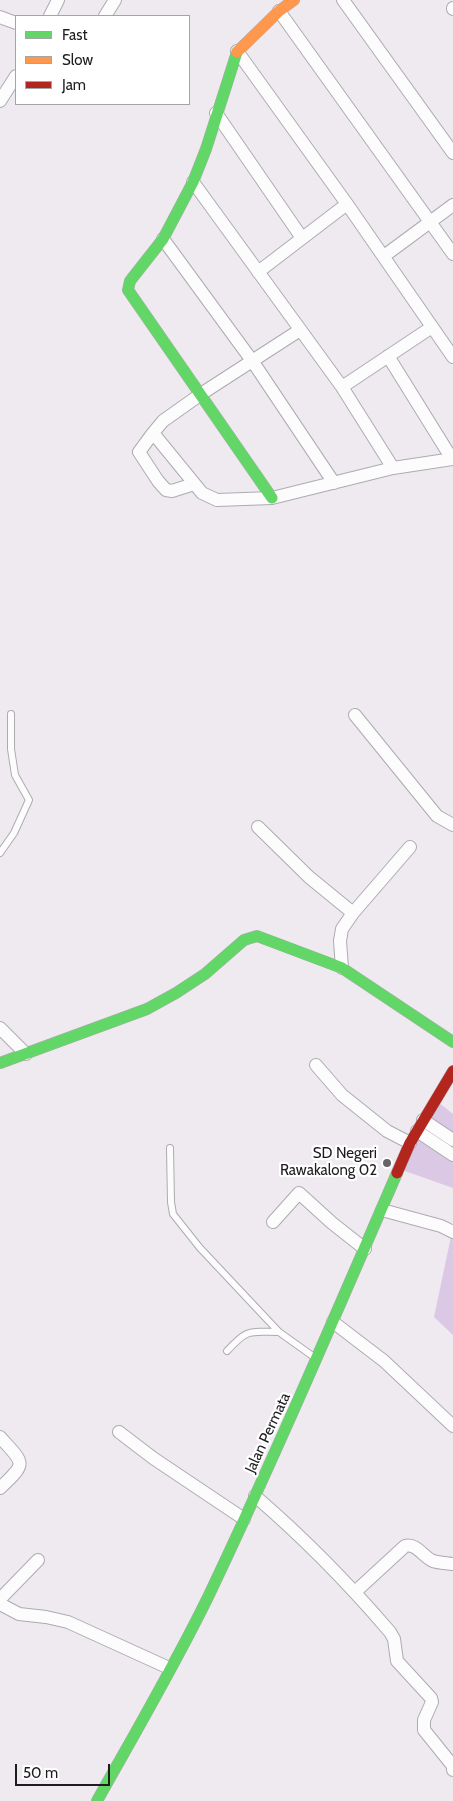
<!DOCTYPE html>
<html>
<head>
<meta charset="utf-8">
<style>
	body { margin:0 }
	#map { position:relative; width:453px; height:1801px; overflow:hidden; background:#eeeaf0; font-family:Cabin,sans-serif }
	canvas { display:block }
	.legend { position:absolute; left:15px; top:15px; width:175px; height:90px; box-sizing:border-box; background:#fff; border:1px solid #a5a4a6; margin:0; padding:6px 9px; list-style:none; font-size:15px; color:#1f1c20 }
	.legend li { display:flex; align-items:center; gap:10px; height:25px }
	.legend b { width:25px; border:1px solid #a5a4a6 }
	.scale { position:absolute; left:15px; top:1764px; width:95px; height:22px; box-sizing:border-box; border:2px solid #1f1c20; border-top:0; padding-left:6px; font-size:15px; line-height:18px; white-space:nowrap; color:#1f1c20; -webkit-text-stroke:4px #fff; paint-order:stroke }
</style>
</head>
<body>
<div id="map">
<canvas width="453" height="1801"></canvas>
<ul class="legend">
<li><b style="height:6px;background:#63d668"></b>Fast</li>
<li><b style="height:6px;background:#ff974d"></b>Slow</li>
<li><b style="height:6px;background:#b3261e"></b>Jam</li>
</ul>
<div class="scale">50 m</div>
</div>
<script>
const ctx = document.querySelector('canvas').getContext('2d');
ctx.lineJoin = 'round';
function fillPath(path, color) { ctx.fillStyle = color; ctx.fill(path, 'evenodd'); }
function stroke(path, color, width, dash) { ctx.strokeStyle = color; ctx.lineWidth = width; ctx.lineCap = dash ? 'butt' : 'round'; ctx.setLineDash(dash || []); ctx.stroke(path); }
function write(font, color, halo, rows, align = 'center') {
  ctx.font = font + ' Cabin,sans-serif'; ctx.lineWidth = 4.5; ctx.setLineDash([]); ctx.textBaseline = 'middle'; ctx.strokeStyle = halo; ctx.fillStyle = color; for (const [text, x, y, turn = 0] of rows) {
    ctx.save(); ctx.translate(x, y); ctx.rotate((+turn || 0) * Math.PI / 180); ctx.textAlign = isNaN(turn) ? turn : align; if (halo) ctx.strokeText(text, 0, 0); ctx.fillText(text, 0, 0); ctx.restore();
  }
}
fillPath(new Path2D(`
	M438,1102L453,1114V1188L402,1170Z
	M453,1227V1335L434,1317Z`), '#dbc8e4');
const lane = new Path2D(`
	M0,853L14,833L29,800L15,775L11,749V714
	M170,1148L171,1202L173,1214L200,1248L279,1332L314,1357
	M227,1351C248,1328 249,1332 279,1332`);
const street = new Path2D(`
	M343,0L453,153
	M453,8V9
	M279,11L453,254
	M50,16L58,0
	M105,16L115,0
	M0,17L16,23
	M237,51L347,204L453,357
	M0,101L16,76
	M216,113L302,238
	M193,182L342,387L393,468
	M163,239L253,362L334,483
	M384,256L453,205
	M258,272L347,204
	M300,330L201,394L163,421L153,433L202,493L217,500L272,498L393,468L453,459
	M388,356L452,459
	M342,387L432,327
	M153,433L139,452L158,481L166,490L172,491L194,484
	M355,715L437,816L453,825
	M258,827L309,877L353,913
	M342,968L340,941L342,929L353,913L410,847
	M0,1028L26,1054
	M316,1065L342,1095L387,1131L410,1143
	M423,1120L453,1140
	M417,1131L453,1155
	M382,1210L441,1226L453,1232
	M273,1222L299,1193L332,1223L365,1249
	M333,1322L384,1361L453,1426
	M119,1432L153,1458L244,1519
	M0,1437C24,1464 28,1462 0,1488
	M255,1496C304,1538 348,1583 390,1632L394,1639L397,1661L431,1698L432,1702L424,1720V1730L453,1766V1770
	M355,1592L405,1546C417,1543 423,1557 433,1561C439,1563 447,1563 453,1564
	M0,1599L38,1560
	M0,1604L19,1614L46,1617L68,1622L169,1668`);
const fast = new Path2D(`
	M237,52L206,149L193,182L163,239L130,281L128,290L272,498
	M0,1063L147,1009L176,993L205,974L244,940L257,936L342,968L453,1042
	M97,1801C135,1733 175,1665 209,1595C275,1456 336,1314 397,1173`);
const slow = new Path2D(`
	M237,52L279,11L294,0`);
const jam = new Path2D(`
	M397,1173L410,1143L453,1071`);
stroke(lane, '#aeabb0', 8);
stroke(street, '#aeabb0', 14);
stroke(fast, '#aeabb0', 12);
stroke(slow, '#aeabb0', 12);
stroke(jam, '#aeabb0', 12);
stroke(lane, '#fcfcfd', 6);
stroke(street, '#fcfcfd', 12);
stroke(fast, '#63d668', 11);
stroke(slow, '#ff974d', 11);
stroke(jam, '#b3261e', 11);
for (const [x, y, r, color] of [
	[387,1163,5,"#676469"]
]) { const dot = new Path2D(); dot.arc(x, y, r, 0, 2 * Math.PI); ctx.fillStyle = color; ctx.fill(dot); stroke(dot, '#fff', 2); }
write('15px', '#1f1c20', '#fff', [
	["SD Negeri",377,1154],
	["Rawakalong 02",377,1171]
], 'right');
write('15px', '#1f1c20', '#fff', [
	["Jalan Permata",268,1433,-65]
]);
</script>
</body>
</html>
